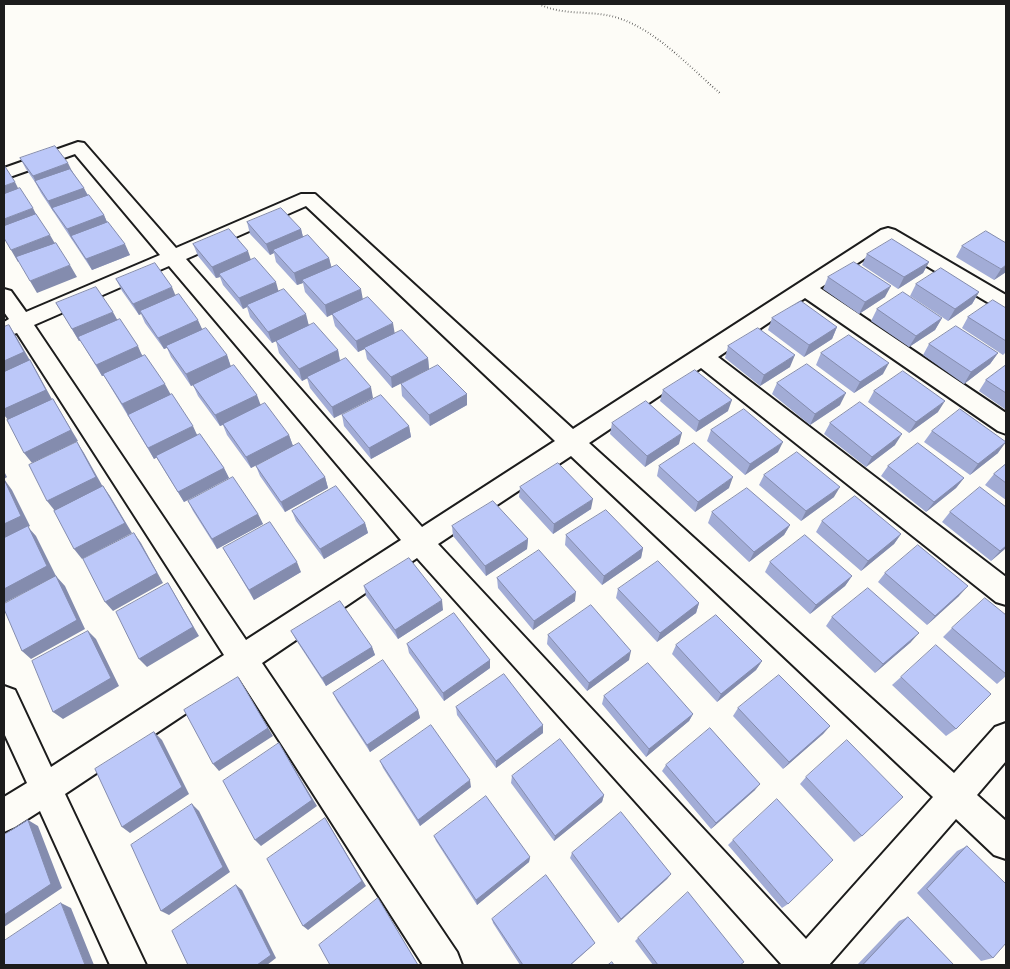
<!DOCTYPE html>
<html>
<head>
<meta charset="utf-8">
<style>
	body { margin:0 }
	#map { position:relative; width:1010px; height:969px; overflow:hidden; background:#fdfcf7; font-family:Mali,sans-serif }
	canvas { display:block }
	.frame { position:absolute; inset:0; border:5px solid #1c1c1c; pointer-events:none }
</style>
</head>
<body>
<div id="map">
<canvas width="1010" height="969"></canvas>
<div class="frame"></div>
</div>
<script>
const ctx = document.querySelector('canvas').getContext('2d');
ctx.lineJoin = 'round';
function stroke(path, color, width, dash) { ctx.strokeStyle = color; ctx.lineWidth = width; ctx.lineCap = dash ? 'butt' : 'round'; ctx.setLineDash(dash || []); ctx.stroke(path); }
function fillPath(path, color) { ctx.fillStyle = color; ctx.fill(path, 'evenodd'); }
const street = new Path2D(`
	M78,142L84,143L176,248L301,194H315L573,429L881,230L888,228L895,230L1006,295V311L999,309L888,243L820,288L1006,413V434L998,431L805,298L718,357L1006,577V605L996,602L701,368L589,443L954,773L995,727L1006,723V761L977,795L1006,821V859L994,855L956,819L829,965H782L417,558L262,663L457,952L462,965H423L239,678L65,794L146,965H110L40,811L15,827L4,832V797L27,783L4,733V686L15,690L51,767L224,655L17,333L4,337V322L9,319L4,312V289L11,291L26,312L160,255L75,154L4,179V168ZM306,206L555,441L422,527L186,259ZM169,266L401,540L246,640L34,325ZM571,456L933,797L806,939L438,544Z`);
stroke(street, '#1c1c1c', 4);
stroke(new Path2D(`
	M539,4C563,16 590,10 615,17C656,29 689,67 721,94`), '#1c1c1c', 2, [0.5, 2.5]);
fillPath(street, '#fdfcf7');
fillPath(new Path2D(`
	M20,158L72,171L88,195L104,215L107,222L130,255L92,270L41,193L35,182L26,169Z
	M247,222L301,229L303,237L329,258L331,267L394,333L428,358L429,369L392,388L367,359L365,349L358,352L335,326L332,314L327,317L305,292L303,283L297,285L276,262L274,253L270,255L250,234Z
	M193,244L251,260L309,325L338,350L340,360L373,398L334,418L310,388L307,378L302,381L279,353L276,341L272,343L250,317L247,307L243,309L223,285L220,277L216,278L198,256Z
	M962,246L1006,272L994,280L956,257Z
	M867,254L929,262L923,273L898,289L862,265Z
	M828,277L885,297L859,314L823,289Z
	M116,279L176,296L202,329L227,355L231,367L261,405L289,435L293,446L251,468L227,435L223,425L220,426L198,396L193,385L191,386L171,357L167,348L164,349L145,323L141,314L139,315L122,291Z
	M916,284L979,292L972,304L948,321L910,296Z
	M56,303L118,320L170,395L197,435L224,468L229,478L184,502L156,457L154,459L104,376H102L80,340L79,341Z
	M1006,308V352L1003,355L962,328L968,317Z
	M877,309L942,318L935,330L909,347L871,321Z
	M772,318L837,327L832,339L804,357L768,330Z
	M929,344L998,353L990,364L964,384L923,355Z
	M728,346L790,367L760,386L725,358Z
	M821,353L883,374L854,393L816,365Z
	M1006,365V410L979,391L986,380Z
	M777,383L840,405L810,425L772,394Z
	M401,384L467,394V405L430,426L402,396Z
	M663,390L728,411L696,432L660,401Z
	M874,391L938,412L909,433L868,402Z
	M342,415L409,426L411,437L371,459L344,426Z
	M612,423L679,444L645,467L610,434Z
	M830,423L895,445L866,467L824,434Z
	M711,430L778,452L745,475L707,441Z
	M932,431L998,453L970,475L924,442Z
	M1006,464V500L985,485L994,474Z
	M256,466L325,477L328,488L285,512L260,476Z
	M659,466L729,488L695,512L657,476Z
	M888,466L964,478L956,488L926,512L881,476Z
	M764,475L834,497L801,521L759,485Z
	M520,487L591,509L553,534L519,497Z
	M188,501L258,514L263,524L217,549L193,511Z
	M1006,507V548L991,561L942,522L950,512Z
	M292,511L365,523L368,533L324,559L296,521Z
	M712,512L790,525L784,535L749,562L708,523Z
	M822,521L901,534L894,544L861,571L816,532Z
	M452,526L528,539L527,549L486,576L453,536Z
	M566,535L643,548L641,558L602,585L565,545Z
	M223,548L301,572L254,600Z
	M770,562L852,576L845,586L810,614L765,572Z
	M885,573L959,596L927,625L878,582Z
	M497,578L575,601L533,630L498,588Z
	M364,586L443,610L398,639L366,596Z
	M618,589L699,603L696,613L657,642L616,598Z
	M1006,615V676L997,684L943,637L952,628Z
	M832,617L911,642L875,673L826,626Z
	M291,631L372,647L375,655L326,686L296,640Z
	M548,635L629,660L587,691L547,644Z
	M407,644L490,660V668L444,701L409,653Z
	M676,645L762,661L756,670L717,702L672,654Z
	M901,677L956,729L946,736L892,685Z
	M333,693L418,710L420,718L370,752L337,701Z
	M604,696L693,714L689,721L646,757L602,704Z
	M456,707L543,733L496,768L457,715Z
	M738,708L830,726L823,734L783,769L733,716Z
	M380,761L471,787L420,826L383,768Z
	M666,765L755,790L711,829L662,771Z
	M512,776L604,795L602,802L554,841L511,783Z
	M806,777L862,836L854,842L800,784Z
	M434,836L530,857L529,862L477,905L436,841Z
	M733,840L788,904L782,908L728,845Z
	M967,846L993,958L981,961L917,893L957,851Z
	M572,853L671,874L667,879L618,923L570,858Z
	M908,917L954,965H857L899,921Z
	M492,919L592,946L571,965H520L493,923Z
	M638,938L740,965H653L635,941Z`), '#a2acd6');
fillPath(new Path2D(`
	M68,163L74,175L39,188L33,176Z
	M15,182L21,194L4,200V186Z
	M84,188L90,200L52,208L54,213L48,201Z
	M33,208L39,220L4,233V219Z
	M104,215L109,227L71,236L73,241L67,229Z
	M301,229L304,241L273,250L274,253L270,255L266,244Z
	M50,235L57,247L18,262L11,250Z
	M125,244L130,255L92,270L86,259Z
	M248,251L252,263L219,274L220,277L216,278L212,267Z
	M329,258L332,269L302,280L303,283L297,285L294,273Z
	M929,262L923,273L898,289L904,277Z
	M70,265L77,277L37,293L30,281Z
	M1006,265V272L994,280L1001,269Z
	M276,282L279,293L247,305V307L243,309L239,298Z
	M891,286L885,297L859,314L865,302Z
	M172,287L177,299L140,311L141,314L139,315L133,304Z
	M361,289L363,300L327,317L325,305Z
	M979,292L972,304L948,321L955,309Z
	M113,312L119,323L79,341L72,329Z
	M306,314L309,326L272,343L268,332Z
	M942,318L935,330L909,347L916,336Z
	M198,320L203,331L164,349L158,338Z
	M393,323L395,335L358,352L356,341Z
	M9,325L16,336L32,364L4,376V361Z
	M837,327L832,339L804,357L809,345Z
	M138,346L143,358L102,376L96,365Z
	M338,350L340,362L302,381L299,369Z
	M998,353L990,364L964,384L971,372Z
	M227,355L231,367L191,386L186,374Z
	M795,355L790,367L760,386L764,375Z
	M428,358L429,369L392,388L391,377Z
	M30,360L37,372L53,401L9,421L4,415V409Z
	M889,363L883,374L854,393L860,382Z
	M165,384L171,395L128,415L122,404Z
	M371,387L373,398L334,418L332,407Z
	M846,393L840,405L810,425L815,414Z
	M467,394V405L430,426L429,415Z
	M257,395L261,406L220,426L215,415Z
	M53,399L78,441L32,463L24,453Z
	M732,400L728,411L696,432L699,421Z
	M945,401L938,412L909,433L916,422Z
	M193,426L198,437L154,459L148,448Z
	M409,426L411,437L371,459L369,448Z
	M682,433L679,444L645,467L647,456Z
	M902,434L895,445L866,467L872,457Z
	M289,435L293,446L251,468L246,457Z
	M77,442L84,453L103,487L55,511L47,501Z
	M783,442L778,452L745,475L750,464Z
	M1006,442L998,453L970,475L978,464Z
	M224,468L229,478L184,502L178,492Z
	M4,471L7,477L4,479Z
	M325,477L328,488L285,512L281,502Z
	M733,477L729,488L695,512L698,502Z
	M964,478L956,488L926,512L934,502Z
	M4,479L12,490L30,526L28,527L36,536L56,576L4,603Z
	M103,486L110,496L132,533L82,559L74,549Z
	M840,487L834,497L801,521L806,511Z
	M593,499L591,509L553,534L554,524Z
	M258,514L263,524L217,549L212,539Z
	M365,523L368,533L324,559L320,549Z
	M790,525L784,535L749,562L754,552Z
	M134,533L141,543L163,583L113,611L105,602Z
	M901,534L894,544L861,571L868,561Z
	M528,539L527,549L486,576L485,566Z
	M1006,546V548L991,561L1000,551Z
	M643,548L641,558L602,585L604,576Z
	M297,562L301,572L254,600L249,590Z
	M56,576L65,586L85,629L31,659L22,651Z
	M852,576L845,586L810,614L816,605Z
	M168,583L174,593L199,636L147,667L139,659Z
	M968,586L959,596L927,625L935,616Z
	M576,592L575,601L533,630L534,621Z
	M442,600L443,610L398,639L395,630Z
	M699,603L696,613L657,642L660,633Z
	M88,631L96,639L119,686L63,719L53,712Z
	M919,633L911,642L875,673L883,664Z
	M372,647L375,655L326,686L322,678Z
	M631,651L629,660L587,691L589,683Z
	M490,660V668L444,701L443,693Z
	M762,661L756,670L717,702L721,694Z
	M238,677L273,736L219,771L213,764Z
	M418,710L420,718L370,752L367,745Z
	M693,714L689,721L646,757L649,749Z
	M543,725V733L496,768V761Z
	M830,726L823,734L783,769L789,762Z
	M154,732L162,740L189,794L130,833L122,827Z
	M279,743L317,806L261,846L255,840Z
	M470,780L471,787L420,826L418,820Z
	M760,784L755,790L711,829L716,823Z
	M604,795L602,802L554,841L555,836Z
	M192,804L199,811L230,872L169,915L161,911Z
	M325,818L366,886L308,930L303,926Z
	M28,820L38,826L62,888L4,927V915Z
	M530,857L529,862L477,905L476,900Z
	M671,874L667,879L618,923L621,919Z
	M236,885L242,890L276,958L267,965H257Z
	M61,903L71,908L94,965H85Z`), '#848cae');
const building = new Path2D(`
	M55,146L68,163L33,176L20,158Z
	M4,165L15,182L4,186Z
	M70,169L84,188L48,201L35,181Z
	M20,188L33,208L4,219V194Z
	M89,195L104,215L67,229L52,208Z
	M281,208L301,229L266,244L247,222Z
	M36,214L50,235L11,250L4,238V226Z
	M108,222L125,244L86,259L71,236Z
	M229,229L248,251L212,267L193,244Z
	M986,231L1006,243V265L1001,269L962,246Z
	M308,235L329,258L294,273L273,250Z
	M892,239L929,262L904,277L867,254Z
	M56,243L70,265L30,281L16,257Z
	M255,258L276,282L239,298L219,274Z
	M854,262L891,286L865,302L828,277Z
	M155,263L172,287L133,304L116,279Z
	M337,265L361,289L325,305L302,280Z
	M941,268L979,292L955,309L916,284Z
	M96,287L113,312L72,329L56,303Z
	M284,289L306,314L268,332L247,305Z
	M903,292L942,318L916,336L877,309Z
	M179,294L198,320L158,338L140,311Z
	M368,297L393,323L356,341L332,314Z
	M993,300L1006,308V341L968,317Z
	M801,301L837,327L809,345L772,318Z
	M120,319L138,346L96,365L78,337Z
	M314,323L338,350L299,369L276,341Z
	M9,325L24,352L4,361V327Z
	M956,326L998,353L971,372L929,344Z
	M206,328L227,355L186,374L166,346Z
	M758,328L795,355L764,375L728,346Z
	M402,330L428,358L391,377L364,348Z
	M849,335L889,363L860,382L821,353Z
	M145,355L165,384L122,404L103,374Z
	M346,358L371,387L332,407L307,377Z
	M30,360L46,390L4,409V372Z
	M807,364L846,393L815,414L777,383Z
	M234,365L257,395L215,415L193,385Z
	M438,365L467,394L429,415L401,384Z
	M1006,365V393L986,380Z
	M695,370L732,400L699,421L663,390Z
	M903,371L945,401L916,422L874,391Z
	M172,394L193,426L148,448L128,415Z
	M381,395L409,426L369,448L342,415Z
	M53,399L71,430L24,453L7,420Z
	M646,401L682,433L647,456L612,423Z
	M860,402L902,434L872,457L830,423Z
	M265,403L289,435L246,457L223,424Z
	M744,409L783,442L750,464L711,430Z
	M960,409L1006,442L978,464L932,431Z
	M200,434L224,468L178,492L156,456Z
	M77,442L96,477L47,501L29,465Z
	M299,443L325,477L281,502L256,466Z
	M694,443L733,477L698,502L659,466Z
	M918,443L964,478L934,502L888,466Z
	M797,452L840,487L806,511L764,475Z
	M558,463L593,499L554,524L520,487Z
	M1006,464V483L994,474Z
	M233,477L258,514L212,539L188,501Z
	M4,479L21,516L4,524Z
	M103,486L125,523L74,549L54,511Z
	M336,486L365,523L320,549L292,511Z
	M980,487L1006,507V546L1000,551L950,512Z
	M747,488L790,525L754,552L712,512Z
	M855,496L901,534L868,561L822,521Z
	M493,501L528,539L485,566L452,526Z
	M606,510L643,548L604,576L566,535Z
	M270,522L297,562L249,590L223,548Z
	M28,526L47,566L4,589V538Z
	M134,533L157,573L105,602L83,559Z
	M805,535L852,576L816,605L770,562Z
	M918,545L968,586L935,616L885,573Z
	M539,550L576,592L534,621L497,578Z
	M409,558L442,600L395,630L364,586Z
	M658,561L699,603L660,633L618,589Z
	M56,576L77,620L22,651L4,609V604Z
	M168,583L193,627L139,659L116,612Z
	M868,588L919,633L883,664L832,617Z
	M985,598L1006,615V674L952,628Z
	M340,601L372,647L322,678L291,631Z
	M591,605L631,651L589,683L548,635Z
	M454,613L490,660L443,693L407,644Z
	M716,615L762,661L721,694L676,645Z
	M88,631L111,678L53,712L32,661Z
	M936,645L991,694L956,729L901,677Z
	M383,660L418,710L367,745L333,693Z
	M648,663L693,714L649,749L604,696Z
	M504,674L543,725L496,761L456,707Z
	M779,675L830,726L789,762L738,708Z
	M238,677L268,728L213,764L184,710Z
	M431,725L470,780L418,820L380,761Z
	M710,728L760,784L716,823L666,765Z
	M154,732L182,787L122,827L95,769Z
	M560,739L604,795L555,836L512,776Z
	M847,740L903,797L862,836L806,777Z
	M279,743L312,800L255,840L223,781Z
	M486,796L530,857L476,900L434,836Z
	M777,799L833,860L788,904L733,840Z
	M192,804L223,867L161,911L131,845Z
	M621,812L671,874L621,919L572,853Z
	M325,818L362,881L303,926L267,859Z
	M28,820L51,884L4,915V835Z
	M967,846L1006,884V943L993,958L927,889Z
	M546,875L595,943L570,965H523L492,919Z
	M236,885L271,955L257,965H188L172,931Z
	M688,892L744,962L740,965H658L638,938Z
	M378,898L418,965H330L319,945Z
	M61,903L85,965H4V941Z
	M908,917L954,965H865L864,964Z
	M612,962L614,965H608Z`);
fillPath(building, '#bcc8f9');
stroke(building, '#848cae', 1);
</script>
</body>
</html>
